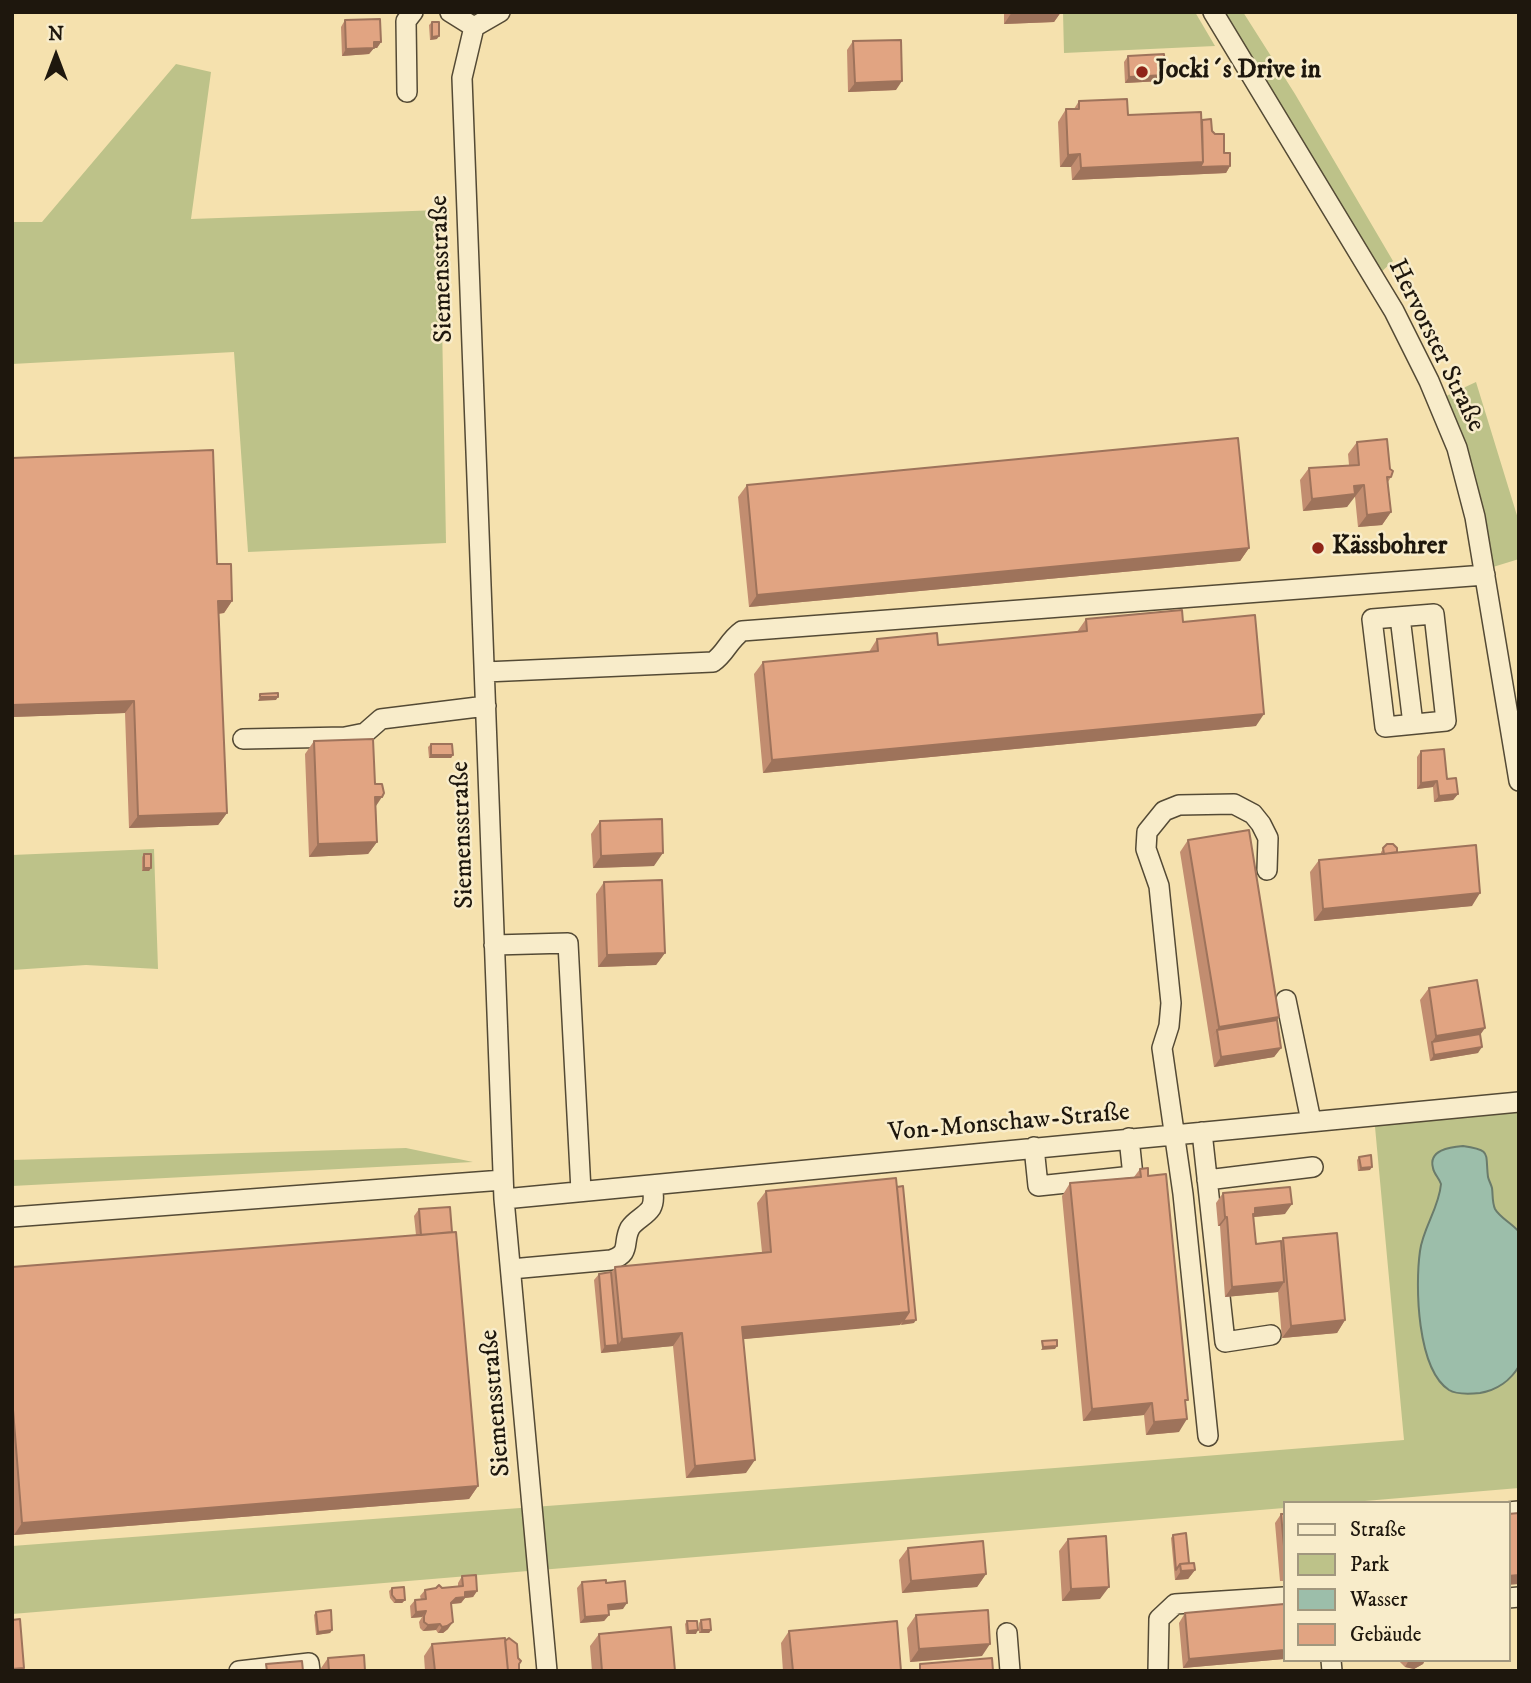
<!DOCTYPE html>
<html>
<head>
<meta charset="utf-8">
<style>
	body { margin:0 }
	#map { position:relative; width:1531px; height:1683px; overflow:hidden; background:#f5e1ae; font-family:"IM FELL DW Pica",serif }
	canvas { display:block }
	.frame { position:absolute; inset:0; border:14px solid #1e170d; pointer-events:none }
	.legend { position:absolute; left:1283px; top:1501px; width:228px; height:161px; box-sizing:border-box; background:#f8ecca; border:2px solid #a1977e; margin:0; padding:9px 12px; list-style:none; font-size:21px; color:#1e170d }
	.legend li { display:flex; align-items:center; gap:14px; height:35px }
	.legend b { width:35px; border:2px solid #a1977e }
	.north { position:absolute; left:21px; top:21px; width:70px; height:70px; -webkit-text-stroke:5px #f8ecca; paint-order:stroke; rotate:0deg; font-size:19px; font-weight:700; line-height:28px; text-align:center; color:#1e170d }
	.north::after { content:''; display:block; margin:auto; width:24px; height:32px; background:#1e170d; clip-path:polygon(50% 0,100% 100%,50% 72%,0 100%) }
</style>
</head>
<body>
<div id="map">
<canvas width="1531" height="1683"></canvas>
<div class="frame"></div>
<ul class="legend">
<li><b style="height:9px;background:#f8ecca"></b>Straße</li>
<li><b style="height:19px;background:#bdc289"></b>Park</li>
<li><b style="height:19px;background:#9cbeaa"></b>Wasser</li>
<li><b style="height:19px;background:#e1a482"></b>Gebäude</li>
</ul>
<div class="north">N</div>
</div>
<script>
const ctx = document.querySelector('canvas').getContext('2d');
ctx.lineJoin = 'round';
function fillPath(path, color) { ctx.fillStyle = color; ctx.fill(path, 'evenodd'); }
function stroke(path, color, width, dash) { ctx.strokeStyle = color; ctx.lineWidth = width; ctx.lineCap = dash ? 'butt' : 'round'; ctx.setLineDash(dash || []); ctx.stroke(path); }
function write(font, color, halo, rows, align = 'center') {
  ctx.font = font + ' "IM FELL DW Pica",serif'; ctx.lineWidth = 5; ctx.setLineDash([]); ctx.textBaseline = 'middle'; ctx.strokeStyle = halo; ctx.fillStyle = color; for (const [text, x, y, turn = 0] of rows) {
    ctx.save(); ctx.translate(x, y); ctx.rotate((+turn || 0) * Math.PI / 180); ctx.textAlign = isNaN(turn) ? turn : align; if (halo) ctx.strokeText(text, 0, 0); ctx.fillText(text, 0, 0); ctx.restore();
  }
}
fillPath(new Path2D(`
	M1063,12H1195L1215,46L1064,53Z
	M1219,12H1243L1295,94L1393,261L1378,275Z
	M176,64L211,72L191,219L440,210L446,543L248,552L234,352L12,364V222H42Z
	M1476,382L1519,522V559L1493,567L1444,397Z
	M154,849L158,969L86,965L12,970V855Z
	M1519,1102V1488L1341,1503H1284V1508L12,1614V1546L1055,1468L1404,1440L1374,1116Z
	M406,1148L473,1162L12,1186V1160Z`), '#bdc289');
const water = new Path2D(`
	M1463,1146C1492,1150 1485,1153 1488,1177C1489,1181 1491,1184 1492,1188C1493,1195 1492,1202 1495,1209C1500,1218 1513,1224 1519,1232V1366C1511,1380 1497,1390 1480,1393C1470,1394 1457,1395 1449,1390C1417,1369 1415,1286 1420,1251C1423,1228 1439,1208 1441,1184C1439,1178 1434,1174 1433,1168C1428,1150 1450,1147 1463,1146Z`);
fillPath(water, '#9cbeaa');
stroke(water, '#6a7b6b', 2);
const minor = new Path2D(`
	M450,12L474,27
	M500,12L474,27L462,78L504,1199L547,1671
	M1213,12L1394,311L1429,381L1457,448L1475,517L1519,781
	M407,92L406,21L413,12
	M1434,614L1446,721L1385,727L1372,619Z
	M1400,617L1413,724
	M485,672L713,662C726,653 728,641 742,631L1485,575
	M243,739L345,737L365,733L381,719L486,706
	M494,945L568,943L581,1191
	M1286,1000L1311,1121
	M1202,1132L1225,1342L1271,1335
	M1034,1147L1038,1186L1133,1176L1129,1138
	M1207,1180L1313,1167
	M504,1199L1519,1102
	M12,1217L503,1180
	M511,1269L611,1260C632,1253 622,1243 630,1228C635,1220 646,1216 651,1208C655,1201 653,1192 652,1185
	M1208,1436L1183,1194L1162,1048L1169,1026L1171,1003L1159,886L1146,849L1147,832L1164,811L1179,805L1234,804L1253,814L1261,824L1268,838L1267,870
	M1508,1512L1519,1511
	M1508,1598L1519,1597
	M1007,1633L1010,1671
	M1331,1660L1332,1671
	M239,1671L309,1663L310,1671
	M1158,1671L1159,1619L1175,1604L1284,1597`);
stroke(minor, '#544a35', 22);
stroke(minor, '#f8ecca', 19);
fillPath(new Path2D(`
	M1004,12H1061L1054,22L1004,24Z
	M345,20L381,42L377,48H374L369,54L342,56L341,27Z
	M432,22L437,39L430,40L429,25Z
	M853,41L896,90L848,92L847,50Z
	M1128,56L1161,81L1125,83L1124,62Z
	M1079,101L1128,115L1202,120L1212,131L1224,153L1230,166L1226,173L1072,180L1071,167H1060L1058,122L1066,109H1074Z
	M1357,442L1390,469L1391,477L1388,482L1391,512L1382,525L1358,527L1355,497H1353L1347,507L1303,511L1300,480L1309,468L1349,465L1348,454Z
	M12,458L217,564L232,601L224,613L219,614L227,813L218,825L129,828L125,713L12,717Z
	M747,485L1249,548L1240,561L749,607L738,497Z
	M1086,619L1183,622L1256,726L763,773L754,674L763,662L869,652L877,639L938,645L1077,632Z
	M314,741L376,806L377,842L368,854L309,857L305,754Z
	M431,744L453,755L451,758H429L428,747Z
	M1421,751L1458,794L1453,800L1434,802L1433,787L1417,789V757Z
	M600,821L654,866L593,868L591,834Z
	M1188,840L1279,1017L1277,1020L1281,1048L1274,1057L1214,1067L1180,852Z
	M1387,844L1472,906L1314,921L1310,872L1319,860L1381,854V852Z
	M144,854L151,868L149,871H142V857Z
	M604,882L665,953L656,965L598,967L596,894Z
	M1429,988L1485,1028L1480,1034L1478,1053L1430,1061L1420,1000Z
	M1359,1157L1370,1170L1358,1171L1357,1160Z
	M1140,1169L1179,1432L1146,1435L1144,1415L1083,1421L1062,1196L1070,1183L1134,1177Z
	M766,1191L914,1323L743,1339L746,1473L686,1478L673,1346L601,1353L594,1280L599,1274L611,1273L615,1267L762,1252L757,1203Z
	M1223,1193L1285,1214L1253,1217L1256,1244L1281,1241L1283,1238L1345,1320L1337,1333L1282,1338L1278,1292L1225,1297L1220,1226H1218L1216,1203Z
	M419,1209L478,1486L469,1499L14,1535L12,1517V1267L416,1235L414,1216Z
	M1281,1514H1284V1581H1280L1275,1523Z
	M1173,1535L1189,1563L1195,1570L1188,1579L1175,1580L1171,1538Z
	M1068,1539L1100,1599L1062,1601L1059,1551Z
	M908,1548L986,1574L977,1587L902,1593L899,1560Z
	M462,1576L477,1591L473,1597L465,1598L461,1603L451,1604L448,1629L443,1633H438L436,1630L423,1631L420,1628L419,1622L422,1617L411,1618L410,1606L415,1600H421L420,1596L425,1590L458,1586V1583Z
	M582,1582L606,1583L623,1609L608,1610L609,1615L604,1621L580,1623L577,1588Z
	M392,1588L405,1600L402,1603H394L390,1598L389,1591Z
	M1284,1604V1659L1183,1668L1179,1623L1185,1613Z
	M316,1612L332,1630L330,1633L316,1635L314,1615Z
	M916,1615L982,1656L910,1662L907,1628Z
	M701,1620L711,1630L709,1633H699V1623Z
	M687,1621L696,1634H686L685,1624Z
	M789,1631L901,1671H783L781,1643Z
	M599,1634L675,1671H592L590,1646Z
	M505,1641L519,1664V1671H425L424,1656L432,1644Z
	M328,1658L365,1671H319Z
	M1398,1660H1425L1423,1664L1414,1669L1405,1667Z`), '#c28d70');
fillPath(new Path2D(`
	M1012,12H1061L1054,22L1004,24Z
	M439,36L437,39L430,40L432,37Z
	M374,42H381L377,48H369Z
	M374,48L369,54L342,56L346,49Z
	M1165,75L1161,81L1125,83L1129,77Z
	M902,81L896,90L848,92L855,83Z
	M1080,154L1071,167H1060L1068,155Z
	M1203,162L1230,166L1226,173L1072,180L1081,168Z
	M1364,485L1347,507L1303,511L1312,499L1354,486Z
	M1391,512L1382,525L1358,527L1367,515Z
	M1249,548L1240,561L749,607L757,595Z
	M218,601H232L224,613L210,614Z
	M260,697H278L276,700L258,701Z
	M134,701L125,713L12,717V705Z
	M1264,714L1256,726L763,773L772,760Z
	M431,755H453L451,758H429Z
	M1437,781L1433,787L1417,789L1421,783Z
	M1458,794L1453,800L1434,802L1439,796Z
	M375,797H382L374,809Z
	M227,813L218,825L129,828L138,816Z
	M377,842L368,854L309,857L318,844Z
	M663,853L654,866L593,868L601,856Z
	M144,868H151L149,871H142Z
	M1480,893L1472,906L1314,921L1323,909Z
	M665,953L656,965L598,967L607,955Z
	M1279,1017L1270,1030H1217L1210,1039L1219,1027Z
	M1485,1028L1476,1041L1432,1042L1428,1048L1436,1036Z
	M1482,1047L1478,1053L1430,1061L1434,1055Z
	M1281,1048L1274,1057L1214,1067L1221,1057Z
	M1372,1167L1370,1170L1358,1171L1361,1168Z
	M1292,1204L1285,1214L1254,1217L1249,1223L1255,1208Z
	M1225,1217H1227L1220,1226H1218Z
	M1284,1282L1278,1292L1225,1297L1232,1287Z
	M909,1312L900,1325L734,1340L742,1327Z
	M916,1320L914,1323L901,1325L903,1321Z
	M1345,1320L1337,1333L1282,1338L1291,1326Z
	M682,1333L673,1346L601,1353L605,1346L618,1345L622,1339Z
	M1057,1346L1055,1349L1041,1350L1043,1347Z
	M1152,1403L1144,1415L1083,1421L1092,1409Z
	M1187,1419L1179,1432L1146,1435L1154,1422Z
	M755,1460L746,1473L686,1478L695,1466Z
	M478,1486L469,1499L14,1535L22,1523Z
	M1195,1570L1188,1579L1175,1580L1181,1571Z
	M986,1574L977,1587L902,1593L911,1581Z
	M1519,1575V1584L1508,1585V1576Z
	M1109,1587L1100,1599L1062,1601L1071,1589Z
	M477,1591L473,1597L465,1598L461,1603L451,1604L447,1610L456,1598L465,1592Z
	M396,1600H405L402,1603H394Z
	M627,1603L623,1609L603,1611L608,1605Z
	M426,1611L422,1617L411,1618L416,1612Z
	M609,1615L604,1621L580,1623L585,1617Z
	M453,1622L448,1629L443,1633H438L442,1627Z
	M440,1624L436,1630L423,1631L428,1625Z
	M332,1630L330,1633L316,1635L318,1632Z
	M698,1630L696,1634H686L688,1631Z
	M702,1630H711L709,1633H699Z
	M990,1644L982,1656L910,1662L919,1649Z
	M1284,1650V1659L1183,1668L1189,1659Z
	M1409,1660H1425L1423,1664L1414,1669L1405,1667Z
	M24,1668L22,1671H12V1669Z`), '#9e735b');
const building = new Path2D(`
	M380,19L381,42H374V48L346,49L345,20Z
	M432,22H439V36L432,37Z
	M901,40L902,81L855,83L853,41Z
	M1164,54L1165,75L1129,77L1128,56Z
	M1127,99L1128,115L1201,112L1203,162L1081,168L1080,154L1068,155L1066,109H1079V101Z
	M1211,119L1212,131L1215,134H1224V153H1230V166L1200,167L1203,162L1202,120Z
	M1238,438L1249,548L757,595L747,485Z
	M1387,439L1390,469L1393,471L1391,477H1387L1391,512L1367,515L1364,485L1354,486L1355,494L1312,499L1309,468L1359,465L1357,442Z
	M213,450L217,564H231L232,601H218L227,813L138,816L134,701L12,705V458Z
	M1182,610L1183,622L1255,615L1264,714L772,760L763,662L878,651L877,639L937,633L938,645L1087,631L1086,619Z
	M278,693V697H260V694Z
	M373,739L375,784H382L384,793L382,797H375L377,842L318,844L314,741Z
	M431,744H452L453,755H431Z
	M1444,749L1447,779L1456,778L1458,794L1439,796L1437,781L1421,783V751Z
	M662,819L663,853L601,856L600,821Z
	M1249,830L1279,1017L1219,1027L1188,840Z
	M1387,844H1393L1397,848V852L1384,854L1383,848Z
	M1476,845L1480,893L1323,909L1319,860Z
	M144,854H151V868H144Z
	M662,880L665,953L607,955L604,882Z
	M1477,980L1485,1028L1436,1036L1429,988Z
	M1277,1020L1281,1048L1221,1057L1217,1030Z
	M1480,1034L1482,1047L1434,1055L1432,1042Z
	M1371,1155L1372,1167L1361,1168L1359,1157Z
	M1148,1168V1176L1166,1174L1188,1400H1185L1187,1419L1154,1422L1152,1403L1092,1409L1070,1183L1141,1177L1140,1169Z
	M896,1178L909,1312L742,1327L755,1460L695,1466L682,1333L622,1339L615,1267L771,1252L766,1191Z
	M903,1186L916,1320L903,1321L909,1312L897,1187Z
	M1290,1187L1292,1204L1255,1208V1214H1253L1256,1244L1281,1241L1284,1282L1232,1287L1227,1217H1225L1223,1193Z
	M450,1207L452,1232L421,1235L419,1209Z
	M456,1232L478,1486L22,1523L12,1397V1267Z
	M1337,1233L1345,1320L1291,1326L1283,1238Z
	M611,1272L618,1345L605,1346L599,1274Z
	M1057,1340V1346L1043,1347L1042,1341Z
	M1519,1513V1575L1508,1576V1514Z
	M1281,1514H1284V1546Z
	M1186,1533L1189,1563L1180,1564L1176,1570L1173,1535Z
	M1106,1536L1109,1587L1071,1589L1068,1539Z
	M983,1541L986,1574L911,1581L908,1548Z
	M1194,1563L1195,1570L1181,1571L1180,1564Z
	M476,1575L477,1591L465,1592V1597L456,1598L451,1603L453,1622L447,1626L442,1627L440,1624L428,1625L424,1622V1616L426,1611L416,1612L415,1600L426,1599L425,1590L436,1588L439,1585L442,1588L463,1586L462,1576Z
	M606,1580V1583L625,1581L627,1603L608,1605L609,1615L585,1617L582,1582Z
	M404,1587L405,1600H396L392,1595V1588Z
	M1284,1604V1650L1189,1659L1185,1613Z
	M331,1610L332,1630L318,1632L316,1612Z
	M988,1610L990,1644L919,1649L916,1615Z
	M20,1619L24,1668L12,1669V1620Z
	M710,1619L711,1630H702L701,1620Z
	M687,1621H697L698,1630L688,1631Z
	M897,1621L901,1671H793L789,1631Z
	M671,1627L675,1671H602L599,1634Z
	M505,1638L508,1671H435L432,1644Z
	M509,1638L517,1644L518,1658L521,1661L519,1664V1671H508L505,1641Z
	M364,1655L365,1671H329L328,1658Z
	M992,1658L993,1671H920V1664Z
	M302,1661L303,1671H267L266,1664Z`);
fillPath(building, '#e1a482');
stroke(building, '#9e735b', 2);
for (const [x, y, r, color] of [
	[1142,72,7,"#8f2418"],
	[1318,548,7,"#8f2418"]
]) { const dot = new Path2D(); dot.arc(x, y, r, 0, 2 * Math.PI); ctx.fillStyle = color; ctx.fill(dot); stroke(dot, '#f8ecca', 2.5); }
write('bold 26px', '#1e170d', '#f8ecca', [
	["Jocki´s Drive in",1156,72],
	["Kässbohrer",1332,548]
], 'left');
write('26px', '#1e170d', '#f8ecca', [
	["Siemensstraße",443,269,-92],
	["Hervorster Straße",1435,346,64],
	["Siemensstraße",464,835,-92],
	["Von-Monschaw-Straße",1009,1124,-5],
	["Siemensstraße",497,1403,-95]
]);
</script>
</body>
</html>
